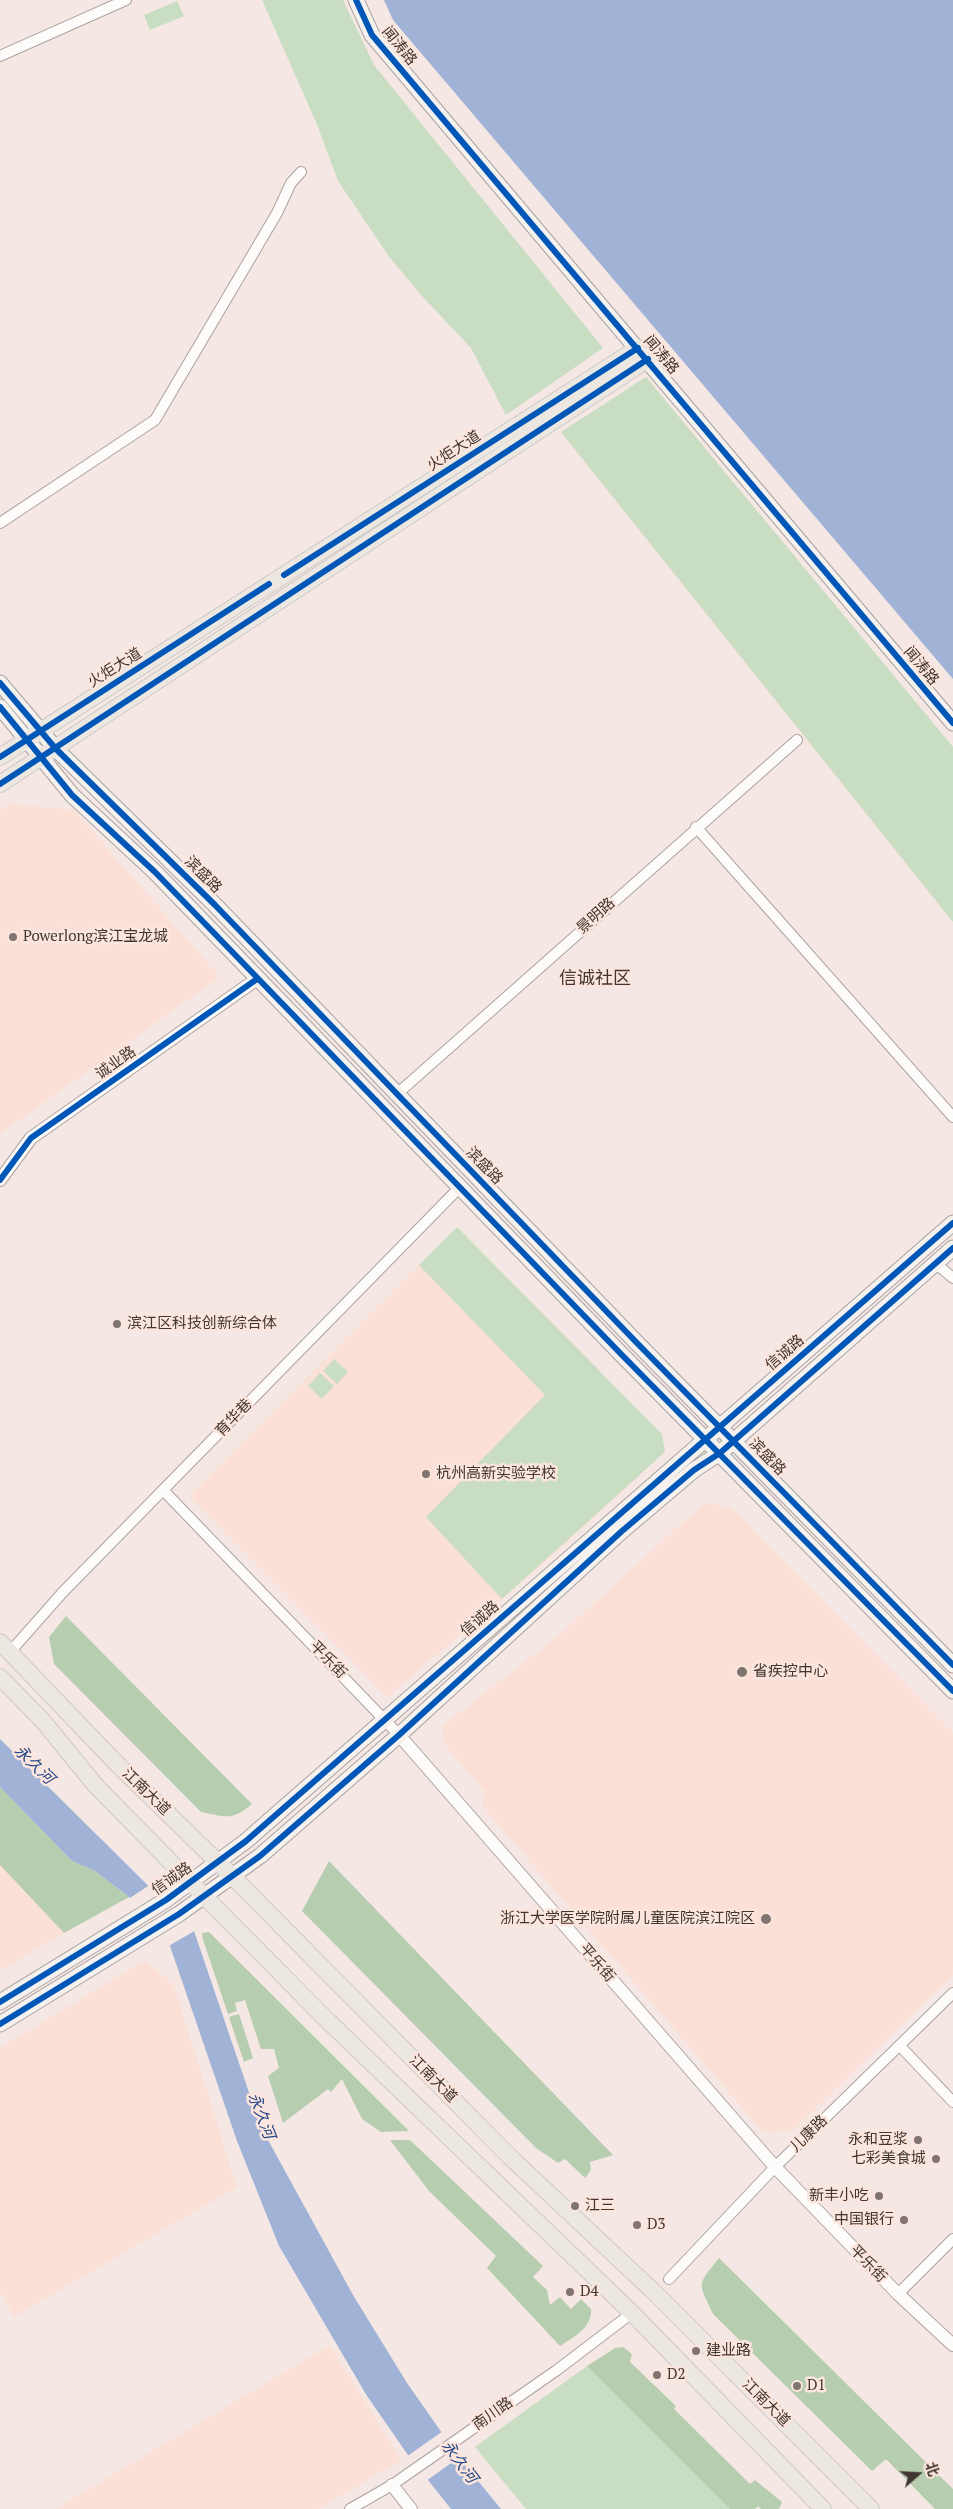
<!DOCTYPE html>
<html>
<head>
<meta charset="utf-8">
<style>
	body { margin:0 }
	#map { position:relative; width:953px; height:2509px; overflow:hidden; background:#f5e8e4; font-family:"PT Serif","Noto Sans SC",serif }
	canvas { display:block }
	.north { position:absolute; left:893px; top:2449px; width:50px; height:50px; -webkit-text-stroke:4px #fce5dd; paint-order:stroke; rotate:71deg; font-size:14px; font-weight:700; line-height:20px; text-align:center; color:#413632 }
	.north::after { content:''; display:block; margin:auto; width:18px; height:22px; background:#413632; clip-path:polygon(50% 0,100% 100%,50% 72%,0 100%) }
</style>
</head>
<body>
<div id="map">
<canvas width="953" height="2509"></canvas>
<div class="north">北</div>
</div>
<script>
const ctx = document.querySelector('canvas').getContext('2d');
ctx.lineJoin = 'round';
function fillPath(path, color) { ctx.fillStyle = color; ctx.fill(path, 'evenodd'); }
function stroke(path, color, width, dash) { ctx.strokeStyle = color; ctx.lineWidth = width; ctx.lineCap = dash ? 'butt' : 'round'; ctx.setLineDash(dash || []); ctx.stroke(path); }
function write(font, color, halo, rows, align = 'center') {
  ctx.font = font + ' "PT Serif","Noto Sans SC",serif'; ctx.lineWidth = 5; ctx.setLineDash([]); ctx.textBaseline = 'middle'; ctx.strokeStyle = halo; ctx.fillStyle = color; for (const [text, x, y, turn = 0] of rows) {
    ctx.save(); ctx.translate(x, y); ctx.rotate((+turn || 0) * Math.PI / 180); ctx.textAlign = isNaN(turn) ? turn : align; if (halo) ctx.strokeText(text, 0, 0); ctx.fillText(text, 0, 0); ctx.restore();
  }
}
fillPath(new Path2D(`
	M9,804L74,810L220,977L0,1134V810Z
	M457,1227L662,1434L665,1452L542,1565L387,1697L189,1496Z
	M704,1503L731,1507L953,1733V1975L792,2131L763,2132L482,1806L485,1792L443,1743L442,1726L559,1635Z
	M0,1865L64,1933L0,1971Z
	M145,1960L174,1985L237,2187L14,2317L0,2291V2048Z
	M330,2345L401,2460L319,2509H55Z`), '#fae0d7');
fillPath(new Path2D(`
	M262,0H343L374,65L603,348L506,415L471,348L422,296L390,258L338,181L316,122Z
	M177,1L184,16L150,30L144,15Z
	M646,377L953,747V922L561,432Z
	M457,1227L662,1434L665,1452L502,1599L426,1517L545,1395L419,1265Z
	M334,1359L348,1372L337,1384L323,1371Z
	M320,1373L334,1386L322,1399L308,1386Z
	M587,2366L730,2509H526L475,2447Z`), '#c8ddc1');
fillPath(new Path2D(`
	M66,1616L252,1804C232,1821 226,1817 201,1812L54,1664L49,1637Z
	M0,1787L72,1861L95,1871L129,1897L64,1933L0,1865Z
	M329,1861L613,2155L590,2162L591,2170L585,2178L565,2159L558,2163L536,2148L302,1911Z
	M209,1932L409,2131L381,2132L362,2119L342,2079L331,2092L328,2089L283,2123L268,2076L279,2068L274,2049H261L245,2000L235,2003L237,2011L228,2014L203,1940L202,1933Z
	M239,2014L253,2058L244,2062L229,2017Z
	M390,2140H410L543,2266L533,2277L547,2290L550,2305L560,2297L571,2309L581,2299L591,2309C592,2328 575,2336 560,2346L487,2268L496,2256L429,2191Z
	M719,2258L953,2489V2509H935L886,2459L872,2471L713,2314C698,2281 696,2287 719,2258Z
	M623,2347L632,2354L630,2362L676,2406L674,2409L750,2484L755,2480L782,2502L779,2509H761L758,2506L755,2509H730L587,2366L615,2348Z`), '#b6cdb0');
fillPath(new Path2D(`
	M384,0H953V679L393,20Z
	M0,1739L194,1931L256,2113L268,2140L353,2295L407,2383L461,2460L501,2509H451L408,2455L367,2396L279,2246L237,2141L170,1946L129,1897L95,1871L72,1861L0,1787Z`), '#a1b2d7');
fillPath(new Path2D(`
	M151,1884L196,1930L167,1947L127,1900Z
	M443,2431L461,2456L426,2481L406,2457Z`), '#f5e8e4');
const minor = new Path2D(`
	M0,56L126,0
	M0,523L155,420L277,213L291,183L301,172
	M696,827L953,1117
	M397,1094L797,740
	M935,1263L953,1278
	M163,1490L399,1735
	M10,1652L63,1592L460,1187
	M900,2046L953,2102
	M669,2279L775,2167L953,1993
	M898,2294L953,2239
	M350,2509L392,2485L557,2370L632,2313`);
const tertiary = new Path2D(`
	M0,1180L31,1138L257,979
	M399,1735L775,2167L898,2294L953,2345
	M392,2485L411,2509`);
const secondary = new Path2D(`
	M356,0L372,35L953,723
	M0,683L56,749L215,905L636,1342L953,1665
	M0,707L72,795L155,872L621,1354L953,1691
	M0,2002L166,1900L246,1841L953,1223
	M0,2024L179,1914L260,1856L399,1735L622,1531L694,1470L720,1453L953,1248`);
const primary = new Path2D(`
	M0,757L638,348
	M0,784L648,359
	M0,1642L118,1765L232,1876L510,2157L654,2292L871,2509
	M0,1677L43,1721L96,1786L204,1896L328,2021L632,2313L823,2509`);
stroke(minor, '#aca29e', 12);
stroke(tertiary, '#aca29e', 14);
stroke(secondary, '#aca29e', 17);
stroke(primary, '#cec7c5', 18);
stroke(minor, '#fefcfb', 10);
stroke(tertiary, '#fefcfb', 12);
stroke(secondary, '#f4f1ee', 15);
stroke(primary, '#ece8e1', 16);
stroke(new Path2D(`
	M356,0L372,35L953,723
	M284,575L638,348
	M0,683L56,749L215,905L636,1342L953,1665
	M0,707L72,795L155,872L621,1354L953,1691
	M0,757L269,584
	M0,784L648,359
	M0,1180L31,1138L257,979
	M0,2002L166,1900L246,1841L953,1223
	M0,2024L179,1914L260,1856L399,1735L622,1531L694,1470L720,1453L953,1248`), '#0057b8', 6);
for (const [x, y, r, color] of [
	[13,937,5,"#807470"],
	[117,1324,5,"#807470"],
	[426,1474,5,"#807470"],
	[742,1672,6,"#807470"],
	[766,1919,6,"#807470"],
	[918,2140,5,"#807470"],
	[936,2159,5,"#807470"],
	[879,2196,5,"#807470"],
	[575,2206,5,"#807470"],
	[904,2220,5,"#807470"],
	[637,2225,5,"#807470"],
	[570,2292,5,"#807470"],
	[696,2351,5,"#807470"],
	[657,2375,5,"#807470"],
	[797,2386,5,"#807470"]
]) { const dot = new Path2D(); dot.arc(x, y, r, 0, 2 * Math.PI); ctx.fillStyle = color; ctx.fill(dot); stroke(dot, '#fce5dd', 2); }
write('15px', '#413632', '#fce5dd', [
	["闻涛路",399,46,51],
	["闻涛路",661,355,50],
	["火炬大道",454,451,-33],
	["闻涛路",921,666,50],
	["火炬大道",115,668,-32],
	["滨盛路",203,875,45],
	["景明路",596,916,-42],
	["诚业路",116,1063,-35],
	["滨盛路",484,1166,46],
	["信诚路",785,1353,-41],
	["育华巷",234,1418,-46],
	["滨盛路",767,1457,46],
	["信诚路",480,1619,-41],
	["平乐街",328,1660,46],
	["江南大道",146,1792,44],
	["信诚路",172,1879,-35],
	["平乐街",597,1963,49],
	["江南大道",433,2079,45],
	["儿康路",809,2134,-44],
	["平乐街",868,2264,46],
	["江南大道",766,2403,45],
	["南川路",493,2414,-35]
]);
write('15px', '#413632', '#fce5dd', [
	["Powerlong滨江宝龙城",23,937],
	["滨江区科技创新综合体",127,1324],
	["杭州高新实验学校",436,1474],
	["省疾控中心",753,1672],
	["浙江大学医学院附属儿童医院滨江院区",755,1919,"right"],
	["永和豆浆",908,2140,"right"],
	["七彩美食城",926,2159,"right"],
	["新丰小吃",869,2196,"right"],
	["江三",585,2206],
	["中国银行",894,2220,"right"],
	["D3",647,2225],
	["D4",580,2292],
	["建业路",706,2351],
	["D2",667,2375],
	["D1",807,2386]
], 'left');
write('italic 16px', '#25488b', '#fce5dd', [
	["永久河",34,1765,44],
	["永久河",261,2116,69],
	["永久河",459,2462,53]
]);
write('18px', '#413632', '#fce5dd', [
	["信诚社区",595,979]
]);
</script>
</body>
</html>
